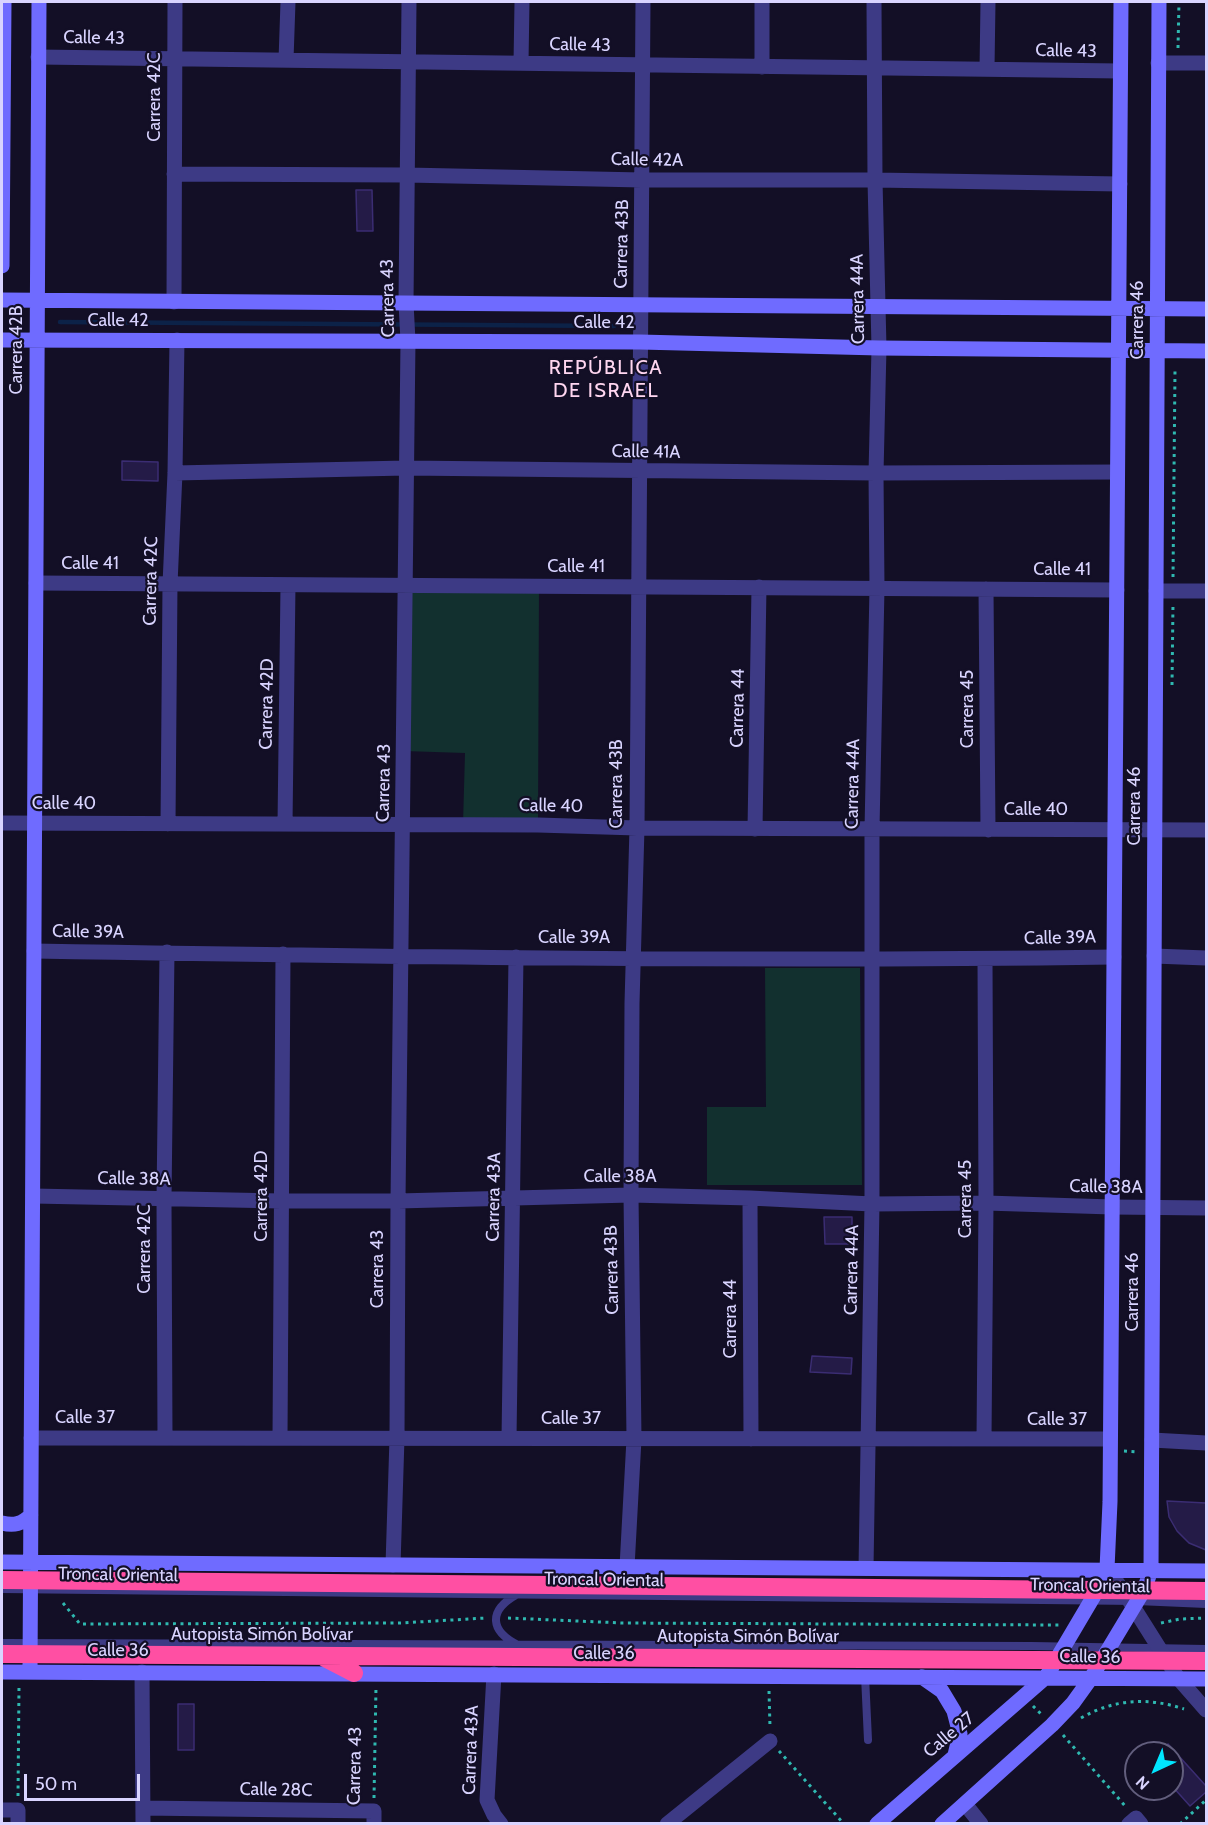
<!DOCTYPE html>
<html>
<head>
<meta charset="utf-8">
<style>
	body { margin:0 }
	#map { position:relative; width:1208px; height:1825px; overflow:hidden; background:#130f26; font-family:Cabin,sans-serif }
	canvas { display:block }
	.frame { position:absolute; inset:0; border:3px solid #d9d4ff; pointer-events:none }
	.north { position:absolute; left:1124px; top:1741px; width:60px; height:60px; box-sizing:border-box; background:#130f26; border:2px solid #625e7d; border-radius:50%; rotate:224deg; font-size:16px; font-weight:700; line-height:24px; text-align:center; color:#d9d4ff }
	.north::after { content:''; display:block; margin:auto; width:21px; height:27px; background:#00e5ff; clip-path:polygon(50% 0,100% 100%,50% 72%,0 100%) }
	.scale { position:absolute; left:24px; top:1774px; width:116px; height:27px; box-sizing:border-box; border:3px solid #d9d4ff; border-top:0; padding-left:8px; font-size:18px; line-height:21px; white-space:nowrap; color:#d9d4ff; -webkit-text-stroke:4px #130f26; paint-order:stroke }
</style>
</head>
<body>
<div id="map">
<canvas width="1208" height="1825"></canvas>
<div class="frame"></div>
<div class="north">N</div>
<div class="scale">50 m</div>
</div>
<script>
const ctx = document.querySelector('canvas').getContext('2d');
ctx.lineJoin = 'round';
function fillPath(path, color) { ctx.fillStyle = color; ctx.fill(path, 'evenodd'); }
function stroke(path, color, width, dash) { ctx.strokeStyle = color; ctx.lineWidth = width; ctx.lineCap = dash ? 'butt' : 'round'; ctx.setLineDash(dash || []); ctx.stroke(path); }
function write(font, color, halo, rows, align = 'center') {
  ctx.font = font + ' Cabin,sans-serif'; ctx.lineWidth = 4.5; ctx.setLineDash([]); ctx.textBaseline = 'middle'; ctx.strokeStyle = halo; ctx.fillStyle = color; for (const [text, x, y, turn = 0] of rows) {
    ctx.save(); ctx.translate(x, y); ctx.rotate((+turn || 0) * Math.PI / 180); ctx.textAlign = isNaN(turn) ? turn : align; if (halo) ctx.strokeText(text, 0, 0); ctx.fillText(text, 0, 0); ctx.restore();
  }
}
fillPath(new Path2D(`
	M405,585L539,586L538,825L463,824L465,753L404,751Z
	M765,968H860L862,1185H707V1107H766Z`), '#12302f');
stroke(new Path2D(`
	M60,322L614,326`), '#0c2248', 4.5);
const building = new Path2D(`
	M356,190H372L373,231H357Z
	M122,461L158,462V481L122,480Z
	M824,1217H852V1244H825Z
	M812,1356L852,1358L851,1374L810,1372Z
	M1167,1501L1206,1503V1550L1189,1543L1177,1531L1169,1517Z
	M178,1704H194V1750H178Z
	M1168,1744L1206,1786V1792L1190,1806L1172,1786V1753H1158Z`);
fillPath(building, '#241b47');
stroke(building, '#3b2d73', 1.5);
stroke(new Path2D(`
	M1178,48L1179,2
	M1173,577L1175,370
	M1172,685L1173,604
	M1124,1451L1139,1452
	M63,1603L80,1624L400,1623L486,1618
	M508,1618L623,1623L1059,1625
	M1161,1623L1180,1619L1206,1618
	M769,1691L770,1727
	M1033,1706L1043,1716
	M1081,1718C1114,1699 1148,1697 1184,1709
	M1063,1735L1126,1807
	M779,1751L844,1824
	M18,1796L19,1686
	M374,1798L376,1687
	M1180,1824L1206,1800`), '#2fb8b0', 3, [3, 4.5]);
stroke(new Path2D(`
	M2,1589L1137,1601L1206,1604
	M516,1595C488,1611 490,1631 518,1645
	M2,1643L1032,1646L1206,1649
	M865,1676L868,1740`), '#3d3a85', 8);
stroke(new Path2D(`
	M38,57L1120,71
	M286,60L288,2
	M521,63L522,2
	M1158,63H1206
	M762,67V2
	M987,69L988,2
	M174,174L407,175L642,180H875L1120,184
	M174,302L175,2
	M175,473L406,468L876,473L1117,472
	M36,583L1117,590
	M986,589L988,830
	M1156,591H1206
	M2,823L538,825L637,828L1206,830
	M168,824L170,584L175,473L177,340
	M285,824L288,585
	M755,829L759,587
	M34,951C394,957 754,962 1114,957
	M1154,956L1206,958
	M33,1196L281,1201H398L631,1195L750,1198L872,1204L986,1203L1112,1207L1206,1208
	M750,1198L751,1439
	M31,1438L1110,1439
	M165,1438L164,1199L167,952
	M280,1438L283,954
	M509,1438L516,957
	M984,1439L986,1203L985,959
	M1152,1440L1206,1443
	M393,1565L397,1438L398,1201L408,341L406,303L409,2
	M627,1567L634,1439L631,1195L632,1003L637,828L643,2
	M866,1568L872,1204V829L877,588L876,473L879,348L875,180L874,2
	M1107,1569L1122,1589L1178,1678L1206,1710
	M142,1672L143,1824
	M494,1674L487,1800L494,1815L501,1824
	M965,1804L981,1824
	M143,1808L374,1811V1824
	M2,1810H18V1824
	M667,1824L770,1741
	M1129,1824L1136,1818L1141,1824`), '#3d3a85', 15);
stroke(new Path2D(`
	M2,266L4,2
	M2,300L1206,309
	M2,340L640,342L879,348L1206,351
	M2,1523C14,1526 22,1524 31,1515
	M2,1562L1206,1571
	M2,1672L1206,1679
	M30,1672L39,2
	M922,1677L942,1691L954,1711L960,1734L955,1755
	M877,1824L1046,1677L1098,1589L1107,1569L1110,1502L1121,2
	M942,1824L1052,1725L1073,1703L1091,1678L1144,1590L1151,1570L1159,2`), '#6f6bff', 15);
stroke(new Path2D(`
	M2,1580L1206,1591
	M2,1654L1206,1661
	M325,1658L354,1673`), '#ff4fa3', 18);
write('18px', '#d9d4ff', '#130f26', [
	["Calle 43",94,38,1],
	["Calle 43",580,45,1],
	["Calle 43",1066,51,1],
	["Carrera 42C",155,97,-90],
	["Calle 42A",647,160,1],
	["Carrera 43B",622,244,-89],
	["Carrera 43",388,298,-91],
	["Carrera 44A",858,299,-91],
	["Carrera 46",1138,320,-90],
	["Calle 42",118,321],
	["Calle 42",604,323],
	["Carrera 42B",17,350,-90],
	["Calle 41A",646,452,1],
	["Calle 41",90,564],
	["Calle 41",576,567],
	["Calle 41",1062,570],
	["Carrera 42C",151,581,-89],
	["Carrera 42D",267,704,-89],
	["Carrera 44",738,708,-89],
	["Carrera 45",968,709,-90],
	["Carrera 43",384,783,-89],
	["Carrera 43B",617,784,-90],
	["Carrera 44A",853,784,-89],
	["Calle 40",64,804],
	["Calle 40",551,806,1],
	["Carrera 46",1135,806,-90],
	["Calle 40",1036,810],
	["Calle 39A",88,932,1],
	["Calle 39A",574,938],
	["Calle 39A",1060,938,-1],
	["Calle 38A",620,1177],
	["Calle 38A",134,1179,1],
	["Calle 38A",1106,1187,1],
	["Carrera 42D",262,1196,-90],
	["Carrera 43A",494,1197,-89],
	["Carrera 45",966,1199,-90],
	["Carrera 42C",145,1249,-90],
	["Carrera 43",378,1269,-90],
	["Carrera 43B",612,1270,-91],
	["Carrera 44A",852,1270,-89],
	["Carrera 46",1133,1292,-90],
	["Carrera 44",731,1319,-90],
	["Calle 37",85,1418],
	["Calle 37",571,1419],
	["Calle 37",1057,1420],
	["Troncal Oriental",118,1575,1],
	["Troncal Oriental",604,1580,1],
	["Troncal Oriental",1090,1586,1],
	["Autopista Simón Bolívar",262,1635],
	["Autopista Simón Bolívar",748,1637],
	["Calle 36",118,1651],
	["Calle 36",604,1654],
	["Calle 36",1090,1657,1],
	["Calle 27",949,1735,-40],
	["Carrera 43A",471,1750,-88],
	["Carrera 43",355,1766,-89],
	["Calle 28C",276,1790,1]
]);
ctx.letterSpacing = '1.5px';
write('20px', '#ffd6f0', '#130f26', [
	["REPÚBLICA",606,368],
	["DE ISRAEL",606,391]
]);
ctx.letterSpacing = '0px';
</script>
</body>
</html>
